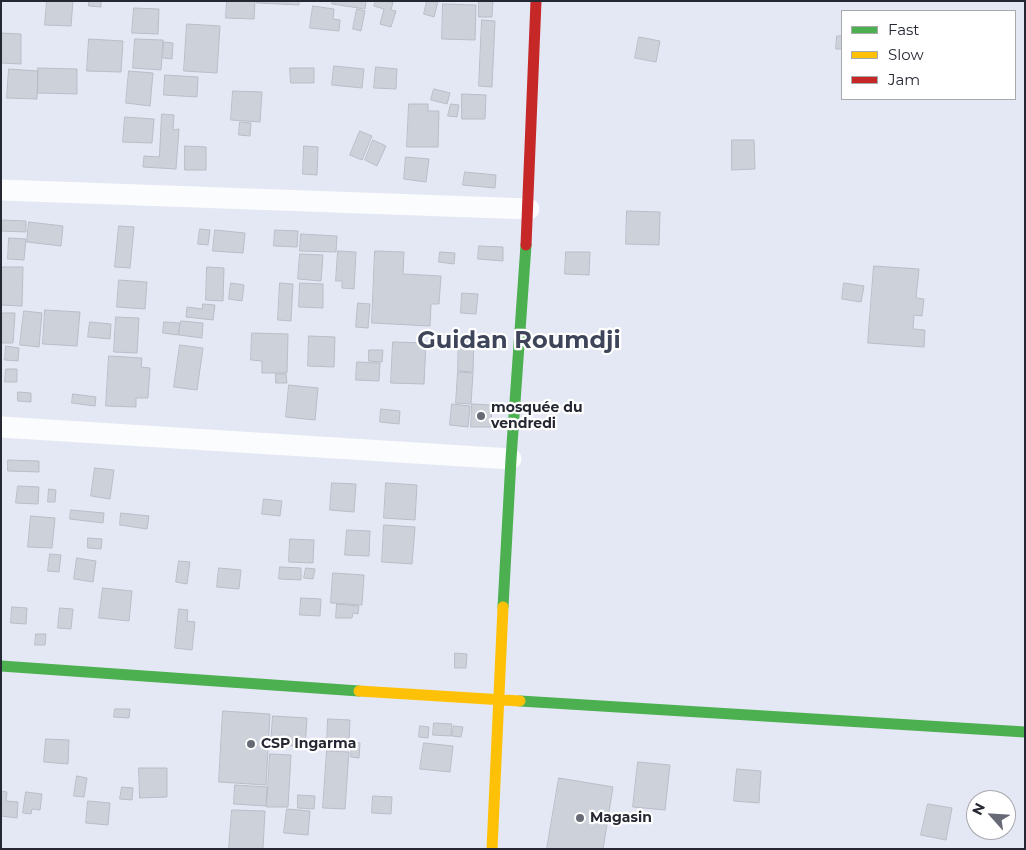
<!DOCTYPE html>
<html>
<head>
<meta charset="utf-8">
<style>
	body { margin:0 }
	#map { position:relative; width:1026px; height:850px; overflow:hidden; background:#e4e8f4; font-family:Montserrat,sans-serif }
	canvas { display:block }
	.frame { position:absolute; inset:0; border:2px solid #252832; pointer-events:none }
	.legend { position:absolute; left:841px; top:10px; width:175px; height:90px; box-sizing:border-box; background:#fff; border:1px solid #a8a9ad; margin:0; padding:6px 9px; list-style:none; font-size:15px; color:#252832 }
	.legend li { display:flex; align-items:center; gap:10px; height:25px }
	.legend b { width:25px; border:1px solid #a8a9ad }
	.north { position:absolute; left:966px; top:790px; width:50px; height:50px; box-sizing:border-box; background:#fff; border:1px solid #a8a9ad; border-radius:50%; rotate:296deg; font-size:14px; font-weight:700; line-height:20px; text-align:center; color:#252832 }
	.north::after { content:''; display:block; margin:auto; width:18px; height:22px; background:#686b76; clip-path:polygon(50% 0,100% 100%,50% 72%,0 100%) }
</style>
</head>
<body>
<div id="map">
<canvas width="1026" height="850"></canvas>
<div class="frame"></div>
<ul class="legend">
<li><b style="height:6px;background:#4caf50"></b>Fast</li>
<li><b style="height:6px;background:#ffc107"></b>Slow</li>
<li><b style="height:6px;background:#c62828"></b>Jam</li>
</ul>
<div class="north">N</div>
</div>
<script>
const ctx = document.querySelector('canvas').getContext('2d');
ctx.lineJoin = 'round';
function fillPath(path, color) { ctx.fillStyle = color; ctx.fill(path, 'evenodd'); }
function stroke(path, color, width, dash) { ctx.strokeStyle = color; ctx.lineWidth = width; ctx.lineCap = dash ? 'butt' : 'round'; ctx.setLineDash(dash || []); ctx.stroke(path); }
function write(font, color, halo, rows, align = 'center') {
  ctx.font = font + ' Montserrat,sans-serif'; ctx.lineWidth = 4.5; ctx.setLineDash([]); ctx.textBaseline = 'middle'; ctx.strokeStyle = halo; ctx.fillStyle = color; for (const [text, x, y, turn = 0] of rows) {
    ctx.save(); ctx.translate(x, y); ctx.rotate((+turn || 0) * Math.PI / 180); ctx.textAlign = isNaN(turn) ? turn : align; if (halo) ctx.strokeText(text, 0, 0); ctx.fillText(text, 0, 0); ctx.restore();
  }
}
const building = new Path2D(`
	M47,1H73L71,26L45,25Z
	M89,1H101V7L89,6Z
	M227,1H255L254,19L226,18Z
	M257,1H299V5L257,3Z
	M333,1H366L365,9L332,4Z
	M376,1L393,2L391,10L396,11L391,27L380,24L384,9L374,6Z
	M427,1H438L434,17L424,14Z
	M479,1H493L492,17H479Z
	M443,4L476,5L475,40L442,39Z
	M313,6L334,9L333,19L340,20L339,31L310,28Z
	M134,8L159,9L158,34L132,33Z
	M357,9L365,11L361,31L353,29Z
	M482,20L495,21L492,87L479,86Z
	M187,24L220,26L217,73L184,71Z
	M1,33L21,34V64L1,63Z
	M837,36H842V49H836Z
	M639,37L660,41L656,62L635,58Z
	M89,39L123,41L121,72L87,71Z
	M135,39L163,40L161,70L133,68Z
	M164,42L173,43L172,59L163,58Z
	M334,66L364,69L362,88L332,85Z
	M376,67L397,69L396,89L374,88Z
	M38,68L77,69V94L38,93Z
	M290,68H314V83H291Z
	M9,69L38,71L37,99L7,98Z
	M129,71L153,73L150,106L126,103Z
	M165,75L198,77L197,97L164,95Z
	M434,89L450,93L447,104L431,100Z
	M233,91L262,92L260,122L231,120Z
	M462,94L486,95L485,119H462Z
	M409,104H428V111H439L438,147H407Z
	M451,104L459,105L457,117L448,116Z
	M162,114L174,115L173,130L179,129L176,169L143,167L144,156L159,157Z
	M125,117L154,119L152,143L123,142Z
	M240,122L251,123L250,136L239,135Z
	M360,131L372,136L362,160L350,155Z
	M373,140L386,146L377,166L365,160Z
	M732,140H754L755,169L732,170Z
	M185,146L206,147V170H185Z
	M304,146L318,147L317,175L303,174Z
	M406,157L429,159L426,182L404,179Z
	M465,172L496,175L495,188L463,185Z
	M627,211L660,212L659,245L626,244Z
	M1,220L26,221V232L1,231Z
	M29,222L63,226L61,246L27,242Z
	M119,226L134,227L130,268L115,267Z
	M200,229L210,230L208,245L198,244Z
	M215,230L245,233L243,253L213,251Z
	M275,230L298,231L297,247L274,246Z
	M301,234L337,236L336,252L300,251Z
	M9,238L26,239L24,260L8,259Z
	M479,246L503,247V261L478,259Z
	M338,251L356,252L354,289L342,288V281H336Z
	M375,251L404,252L403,274L441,276L439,304H431L430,326L372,323Z
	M440,252L455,253L454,264L439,262Z
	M566,252H590L589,275L565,274Z
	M300,254L323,255L321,281L298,279Z
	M874,266L919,269L916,298L924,299L922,316L914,315L913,329L925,330L924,347L868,343Z
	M1,267H23L22,306L1,305Z
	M207,267L224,268L223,301L206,300Z
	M119,280L147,282L145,309L117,307Z
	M231,283L244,285L242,301L229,299Z
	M280,283L293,284L291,321L278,320Z
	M300,283L323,284V308L299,307Z
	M844,283L864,286L861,302L842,299Z
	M462,293L478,294L476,314L461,313Z
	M358,303L370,304L368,328L356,327Z
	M203,304L215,305L213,320L186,317L187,307L202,309Z
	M45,310L80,312L77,346L43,344Z
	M24,311L42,313L39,347L20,345Z
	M1,313H15L13,343H1Z
	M116,317L139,318L137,353L114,352Z
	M181,321L203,323L202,338L179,335Z
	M90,322L111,324L110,339L88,337Z
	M164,322L180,323L178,335L163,333Z
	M252,333L288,334L287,373H262V361L251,360Z
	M309,336L335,337L334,367L308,366Z
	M459,337L474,338L473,372L458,371Z
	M393,342L426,343L424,384L391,383Z
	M180,345L203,348L197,390L174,387Z
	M6,346L19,348L18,361L5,360Z
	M369,350H383L382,362L369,361Z
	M109,356L142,358L141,367L150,368L148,398H136V407L106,406Z
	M357,362L380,363L379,381L356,380Z
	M6,369H17V382H5Z
	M458,372L473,373L471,404L456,403Z
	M276,374H286L287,383H276Z
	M289,385L318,388L315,420L286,417Z
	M18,392L31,393V402L18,401Z
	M73,394L96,397L95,406L72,403Z
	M452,404L470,406L468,427L450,425Z
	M472,404L492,405L491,427H471Z
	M381,409L400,411L399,424L380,422Z
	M8,460L39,461V472L8,471Z
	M95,468L114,470L110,499L91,496Z
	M332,483L356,484L354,512L330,510Z
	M386,483L417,485L415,520L384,518Z
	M18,486L39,487L38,504L16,503Z
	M49,489L56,490L55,502H48Z
	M264,499L282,501L280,516L262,514Z
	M71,510L104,513L103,523L70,519Z
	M121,513L149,516L147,529L120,525Z
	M31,516L55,518L52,548L28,547Z
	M384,525L415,527L412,564L382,562Z
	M347,530L370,531L369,556L345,555Z
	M88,538L102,539L101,549L88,548Z
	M290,539L314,540L313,563L289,562Z
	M50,554L61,555L59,572L48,571Z
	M77,558L96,561L93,582L74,579Z
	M179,561L190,562L187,584L176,582Z
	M280,567L301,568V580L279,579Z
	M219,568L241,570L239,589L217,587Z
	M306,568L315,569L313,579L304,578Z
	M333,573L364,575L362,605L331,603Z
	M103,588L132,591L129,621L99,618Z
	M301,598L321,599L320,616L300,615Z
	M337,604L359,606L358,614L353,613L352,618H336Z
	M12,607L27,608L26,624L11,623Z
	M60,608L73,609L71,629L58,628Z
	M179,609L188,610L187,621L195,622L192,650L175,648Z
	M36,634H46L45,645H35Z
	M455,653L467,654L466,668H455Z
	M115,709H130L129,718L114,717Z
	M223,711L270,714L266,785L219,782Z
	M273,716L307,718L305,747L271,744Z
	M328,719L350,720L349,743L327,742Z
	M434,723L452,724L451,736L433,735Z
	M420,726L429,727L428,738L419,737Z
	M454,726L463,727L461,737L452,736Z
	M46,739L69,740L68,764L44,762Z
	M352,742L360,743L359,758L351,757Z
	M424,743L453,746L450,772L420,769Z
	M327,751L349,752L345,809L323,808Z
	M270,754L291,755L288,807H267Z
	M638,762L670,765L665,810L633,807Z
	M139,768H167V797L140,798Z
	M737,769L761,771L759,803L734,801Z
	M77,776L87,778L84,797L74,796Z
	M559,778L613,787L603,849H547Z
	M235,785L267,787L266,806L234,804Z
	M122,787L133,788L132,800L120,799Z
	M1,791L7,792L6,801L18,802L17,818L1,816Z
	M26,792L42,794L40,810L32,809L31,814L23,813Z
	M298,795L315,796L314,809L298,808Z
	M373,796L392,797L391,814L372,813Z
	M88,801L110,803L108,825L86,823Z
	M928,804L952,808L946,840L921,835Z
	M287,809L310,811L308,835L284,833Z
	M232,810L265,811L263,849H229Z`);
fillPath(building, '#cdd1da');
stroke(building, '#babdc7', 1);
stroke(new Path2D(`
	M1,190L529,209
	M1,427L511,459`), '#fbfcfd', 21);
stroke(new Path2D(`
	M503,607L511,459L526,245
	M1,666L359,691
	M520,701L1025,732`), '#4caf50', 11);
stroke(new Path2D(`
	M359,691L520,701
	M492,849L503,607`), '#ffc107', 11);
stroke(new Path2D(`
	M526,245L536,1`), '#c62828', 11);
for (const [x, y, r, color] of [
	[481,416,5,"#686b76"],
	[251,744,5,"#686b76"],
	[580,818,5,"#686b76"]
]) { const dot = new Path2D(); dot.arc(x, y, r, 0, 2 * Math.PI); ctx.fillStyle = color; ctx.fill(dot); stroke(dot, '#fff', 2); }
write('bold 14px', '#252832', '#fff', [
	["mosquée du",491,408],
	["vendredi",491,424],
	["CSP Ingarma",261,744],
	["Magasin",590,818]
], 'left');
write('bold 24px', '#3e455a', '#fff', [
	["Guidan Roumdji",519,341]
]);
</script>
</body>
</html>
